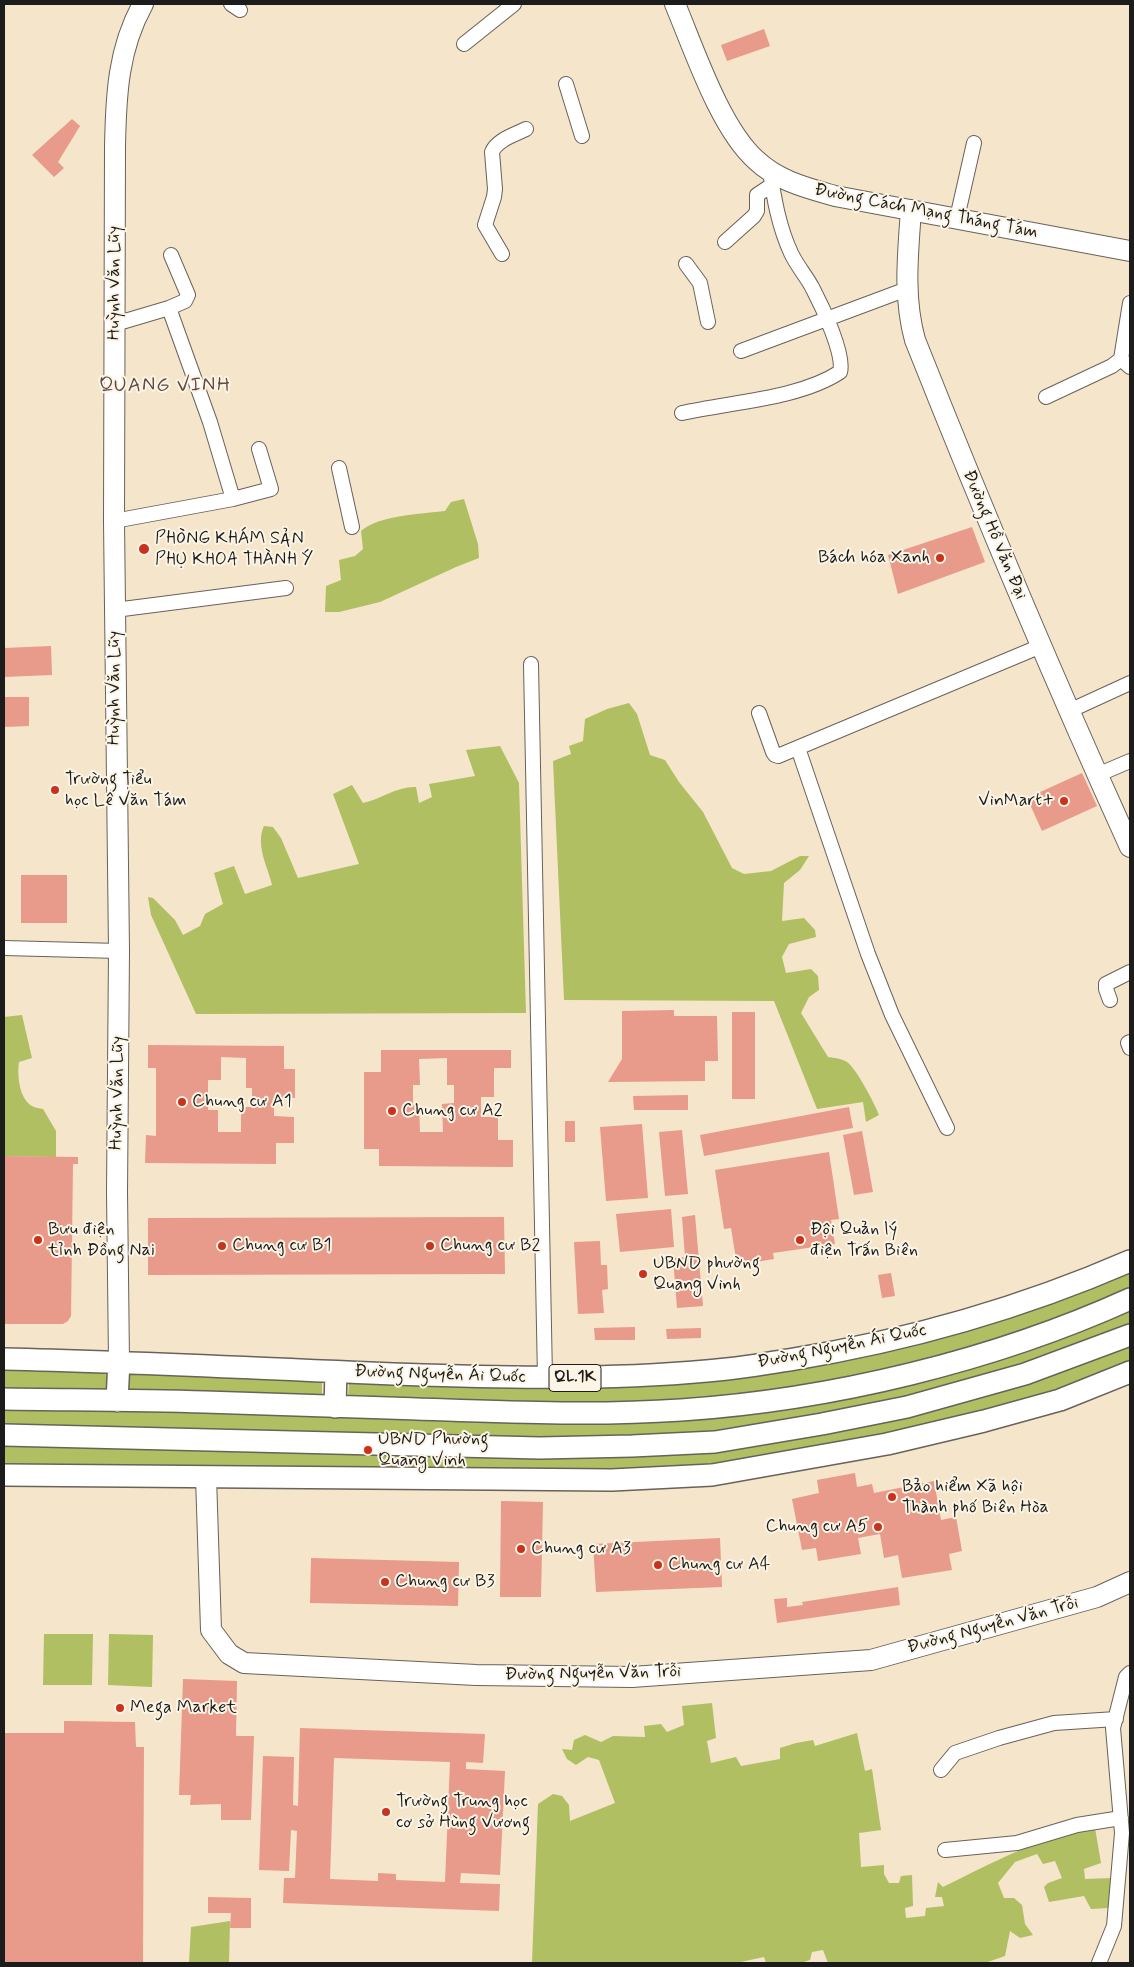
<!DOCTYPE html>
<html>
<head>
<meta charset="utf-8">
<style>
	body { margin:0 }
	#map { position:relative; width:1134px; height:1967px; overflow:hidden; background:#f5e5cb; font-family:Mynerve,sans-serif }
	canvas { display:block }
	.frame { position:absolute; inset:0; border:5px solid #1c1c1c; pointer-events:none }
</style>
</head>
<body>
<div id="map">
<canvas width="1134" height="1967"></canvas>
<div class="frame"></div>
</div>
<script>
const ctx = document.querySelector('canvas').getContext('2d');
ctx.lineJoin = 'round';
function fillPath(path, color) { ctx.fillStyle = color; ctx.fill(path, 'evenodd'); }
function stroke(path, color, width, dash) { ctx.strokeStyle = color; ctx.lineWidth = width; ctx.lineCap = dash ? 'butt' : 'round'; ctx.setLineDash(dash || []); ctx.stroke(path); }
function write(font, color, halo, rows, align = 'center') {
  ctx.font = font + ' Mynerve,sans-serif'; ctx.lineWidth = 4; ctx.setLineDash([]); ctx.textBaseline = 'middle'; ctx.strokeStyle = halo; ctx.fillStyle = color; for (const [text, x, y, turn = 0] of rows) {
    ctx.save(); ctx.translate(x, y); ctx.rotate((+turn || 0) * Math.PI / 180); ctx.textAlign = isNaN(turn) ? turn : align; if (halo) ctx.strokeText(text, 0, 0); ctx.fillText(text, 0, 0); ctx.restore();
  }
}
fillPath(new Path2D(`
	M464,499L478,544L479,558L456,567L380,602L339,612H325L326,586L341,580L339,560L355,556L363,549L361,531C379,515 421,514 445,511L451,502Z
	M629,703L637,714L650,755L665,760L679,782L703,812L732,868L744,874L771,871L800,856H809L800,870L784,883L782,921L804,918L815,930L816,937L789,944L782,957L786,973L811,969L818,976L819,990L809,997L801,1013L828,1057C834,1058 841,1058 847,1062C856,1068 875,1104 879,1115L866,1122L863,1102L817,1109L774,1001L564,1000L553,761L571,754L569,746L583,741L585,719L607,709Z
	M500,746L519,783L526,1013L196,1014L151,915L148,897L153,898L175,920L183,935L200,926L205,914L223,904L214,873L234,866L245,894L272,885C268,867 255,845 264,826L273,827L281,838L298,878L359,864L333,794L352,785L363,803C381,799 398,786 416,787L419,803L432,797L429,784L475,776L466,750Z
	M22,1015L32,1058L19,1062C17,1074 19,1099 32,1106C35,1108 40,1108 43,1109L56,1131V1157L4,1156V1017Z
	M1130,1272V1288C967,1361 787,1399 609,1404C579,1404 550,1402 520,1402C463,1400 405,1399 348,1398L349,1383C541,1391 731,1393 918,1345C990,1326 1060,1298 1130,1272Z
	M1130,1310V1324L1019,1366L907,1396L814,1416L715,1432L605,1437L525,1438L4,1424V1410L208,1412L319,1417L606,1424L682,1420L1021,1352L1091,1328Z
	M1130,1345V1360L1056,1390L980,1412L886,1434L711,1465L613,1469L4,1465V1445L334,1454L520,1458L717,1452Z
	M4,1370L112,1372L111,1390L4,1389Z
	M124,1372L322,1382V1396L124,1390Z
	M44,1634H93L92,1685H43Z
	M109,1634L153,1635L152,1687L108,1685Z
	M712,1703L716,1738L707,1741L711,1763L736,1757L741,1766L780,1759V1748L796,1743L813,1740L815,1746L857,1733L865,1771L872,1769L881,1830L859,1833L861,1867L884,1865V1874L889,1883H899L901,1876L912,1875L913,1906L905,1908L906,1918L925,1916L926,1908L944,1906L942,1897H935L938,1882L943,1887C992,1863 1041,1836 1095,1828L1101,1863L1084,1869L1085,1879L1112,1878L1108,1908L1091,1909L1084,1896L1049,1902L1044,1887L1048,1883L1062,1878L1055,1861L1043,1864L1037,1854L1015,1862L998,1883L1004,1898H1014L1022,1905L1025,1924L1033,1935L1020,1938L1010,1931L1005,1956L985,1963H828L823,1950L812,1952L810,1960L801,1963H766L764,1957L736,1963H532L538,1804L553,1794L562,1796L569,1805L570,1821L615,1803L599,1760L588,1757L576,1765L567,1759L562,1749L572,1750L574,1740L585,1735L601,1742L613,1736L645,1737L644,1726L661,1724L667,1732L684,1725L682,1706Z
	M230,1921L229,1963H189L191,1927Z`), '#afbf62');
fillPath(new Path2D(`
	M764,29L770,46L727,61L721,45Z
	M72,119L80,126L58,162L64,168L54,177L32,155Z
	M972,527L985,562L898,594L888,555Z
	M51,646L52,675L4,677V648Z
	M4,697H29V726L4,727Z
	M1082,773L1097,806L1042,831L1027,798Z
	M21,875H67V923H21Z
	M674,1010V1016H717L718,1061H705V1081L608,1082L622,1059V1011Z
	M732,1012H755V1099H732Z
	M148,1045L284,1046V1069H295V1098H274V1116L294,1117V1143H276V1164L145,1163L146,1135L156,1136V1068H148ZM221,1057L246,1058V1088H252V1107H241V1132H218V1110H208V1080H221Z
	M381,1050H511V1068H494V1097H481V1117H498V1140H513V1167L379,1166V1149H364V1072H381ZM447,1058V1085H454V1103L442,1104L443,1132H420L419,1105H413V1085H420L419,1059Z
	M688,1095V1110H634L633,1096Z
	M849,1107L853,1128L704,1156L700,1135Z
	M565,1121H575V1142H565Z
	M642,1124L648,1198L606,1201L600,1127Z
	M682,1130L688,1194L665,1196L659,1132Z
	M862,1131L873,1192L854,1195L843,1135Z
	M829,1152L839,1219L831,1220L835,1244L773,1253L774,1259L737,1265L731,1228L724,1229L715,1170Z
	M4,1156L78,1157V1164H73L71,1316L68,1321L63,1324H4Z
	M671,1209L674,1247L620,1252L616,1214Z
	M695,1215L703,1306L677,1308L673,1258L685,1257L682,1217Z
	M504,1217L505,1274L148,1275V1218Z
	M600,1241L601,1265H607L608,1289L602,1290L604,1313L578,1314L574,1242Z
	M891,1273L895,1296L882,1298L878,1275Z
	M635,1327V1340H595L594,1328Z
	M701,1328V1338L667,1339L666,1329Z
	M855,1473L857,1487L872,1484L874,1493L934,1481L941,1520L956,1517L962,1551L949,1554L952,1570L902,1578L898,1555L884,1558L880,1534L858,1538L861,1554L818,1561L816,1548L802,1550L792,1499L819,1493L817,1480Z
	M501,1501L543,1502L541,1597H500Z
	M720,1538L722,1587L596,1592L593,1544Z
	M311,1558L459,1562L458,1606L310,1603Z
	M898,1587L900,1605L777,1623L774,1599L787,1598V1607L803,1605L802,1602Z
	M183,1679L237,1681L236,1736H254L251,1820H221V1804L190,1805L191,1795H179Z
	M64,1721L135,1722L136,1747H144L143,1963H4V1733H64Z
	M300,1728L485,1734L483,1763L466,1762V1769L505,1771L500,1875L461,1873L460,1883L500,1884L499,1911L283,1903L284,1878H295L297,1831L291,1830L289,1871L259,1870L263,1756L294,1757L293,1805L298,1806ZM334,1758L450,1762L445,1882L396,1880V1874L378,1873V1881L330,1879Z
	M208,1897L251,1898V1928H230L231,1913H208Z`), '#e89a8b');
const street = new Path2D(`
	M231,4L240,10
	M464,44L514,4
	M566,84L582,136
	M957,218L974,143
	M725,242L754,216L757,211V195L772,185
	M502,254L485,225L494,197L495,189L492,152C497,140 514,135 526,129
	M686,264L700,283L708,322
	M1130,303L1121,359L1130,367
	M169,308L185,301L188,295L171,255
	M741,351L907,289
	M1046,397L1112,366L1121,359
	M682,413C730,402 799,399 840,372C845,355 822,306 813,289C807,277 797,266 791,253C779,227 774,199 770,171
	M339,468L352,527
	M233,499L271,489L259,449
	M114,521L233,499L210,422L169,308L115,324
	M115,610L286,588
	M531,664L545,1378
	M1069,711L1130,683
	M759,713L773,752L775,755L778,756L1041,646
	M798,748L868,954L892,1015L947,1128
	M1097,775L1130,761
	M4,948L119,951
	M1110,1000L1106,989V984L1130,972
	M1130,1042L1128,1043L1130,1048
	M941,1770L955,1753L999,1738L1054,1723L1116,1719
	M945,1850L1017,1843L1077,1825L1121,1818
	M1099,1963L1114,1926L1122,1833L1113,1728L1126,1677L1130,1673`);
const secondary = new Path2D(`
	M675,4C694,49 720,128 756,160C778,181 807,188 835,196L1130,251
	M911,210C908,253 903,297 915,340C983,511 1054,680 1130,847
	M119,1361L117,1192L119,951L114,521L115,146C116,95 118,49 143,4
	M206,1477L211,1630L229,1654L244,1663L476,1675L632,1677L871,1660L1097,1597L1130,1582`);
const primary = new Path2D(`
	M4,1359C144,1362 283,1370 423,1375C524,1378 625,1380 727,1369C748,1367 768,1363 789,1360C906,1341 1022,1308 1130,1261
	M4,1399C71,1400 138,1400 205,1402C275,1404 346,1407 417,1409C505,1412 593,1416 681,1410C831,1400 993,1361 1130,1299
	M117,1401L119,1361
	M335,1407L336,1372
	M4,1435L540,1448L632,1446L715,1442L822,1424L907,1407L1025,1374L1130,1335
	M4,1475L612,1480L712,1475L887,1444L984,1421L1060,1400L1130,1372`);
stroke(street, '#686259', 16);
stroke(secondary, '#686259', 22);
stroke(primary, '#686259', 24);
stroke(street, '#fff', 14);
stroke(secondary, '#fff', 20);
stroke(primary, '#fff', 21);
for (const [x, y, r, color] of [
	[144,549,6,"#c8321e"],
	[940,558,5,"#c8321e"],
	[55,790,5,"#c8321e"],
	[1064,801,5,"#c8321e"],
	[182,1102,5,"#c8321e"],
	[392,1111,5,"#c8321e"],
	[38,1240,5,"#c8321e"],
	[800,1240,5,"#c8321e"],
	[222,1246,5,"#c8321e"],
	[430,1246,5,"#c8321e"],
	[643,1274,5,"#c8321e"],
	[368,1450,5,"#c8321e"],
	[892,1497,5,"#c8321e"],
	[878,1527,5,"#c8321e"],
	[521,1549,5,"#c8321e"],
	[658,1565,5,"#c8321e"],
	[385,1582,5,"#c8321e"],
	[120,1708,5,"#c8321e"],
	[386,1812,5,"#c8321e"]
]) { const dot = new Path2D(); dot.arc(x, y, r, 0, 2 * Math.PI); ctx.fillStyle = color; ctx.fill(dot); stroke(dot, '#fcf5e5', 2); }
for (const [x, y, w] of [
	[575,1378,52]
]) { const box = new Path2D(); box.roundRect(x - w / 2, y - 13.5, w, 27, 4); ctx.fillStyle = '#fcf5e5'; ctx.fill(box); stroke(box, '#1c1c1c', 1); }
write('bold 16px', '#1c1c1c', null, [
	["QL.1K",575,1378]
]);
write('18px', '#1c1c1c', '#fcf5e5', [
	["Đường Cách Mạng Tháng Tám",926,212,11],
	["Huỳnh Văn Lũy",115,283,-90],
	["Đường Hồ Văn Đại",994,535,67],
	["Huỳnh Văn Lũy",115,688,-90],
	["Huỳnh Văn Lũy",118,1093,-89],
	["Đường Nguyễn Ái Quốc",842,1347,-11],
	["Đường Nguyễn Ái Quốc",440,1375,2],
	["Đường Nguyễn Văn Trỗi",993,1626,-15],
	["Đường Nguyễn Văn Trỗi",593,1674,-1]
]);
write('18px', '#1c1c1c', '#fcf5e5', [
	["PHÒNG KHÁM SẢN",155,539],
	["PHỤ KHOA THÀNH Ý",155,560],
	["Bách hóa Xanh",930,558,"right"],
	["Trường Tiểu",65,780],
	["học Lê Văn Tám",65,801],
	["VinMart+",1054,801,"right"],
	["Chung cư A1",192,1102],
	["Chung cư A2",402,1111],
	["Bưu điện",48,1230],
	["tỉnh Đồng Nai",48,1251],
	["Đội Quản lý",810,1230],
	["điện Trấn Biên",810,1251],
	["Chung cư B1",232,1246],
	["Chung cư B2",440,1246],
	["UBND phường",653,1264],
	["Quang Vinh",653,1285],
	["UBND Phường",378,1440],
	["Quang Vinh",378,1461],
	["Bảo hiểm Xã hội",902,1487],
	["Thành phố Biên Hòa",902,1508],
	["Chung cư A5",868,1527,"right"],
	["Chung cư A3",531,1549],
	["Chung cư A4",668,1565],
	["Chung cư B3",395,1582],
	["Mega Market",130,1708],
	["Trường Trung học",396,1802],
	["cơ sở Hùng Vương",396,1823]
], 'left');
ctx.letterSpacing = '1px';
write('20px', '#634843', '#fcf5e5', [
	["QUANG VINH",165,387]
]);
ctx.letterSpacing = '0px';
</script>
</body>
</html>
